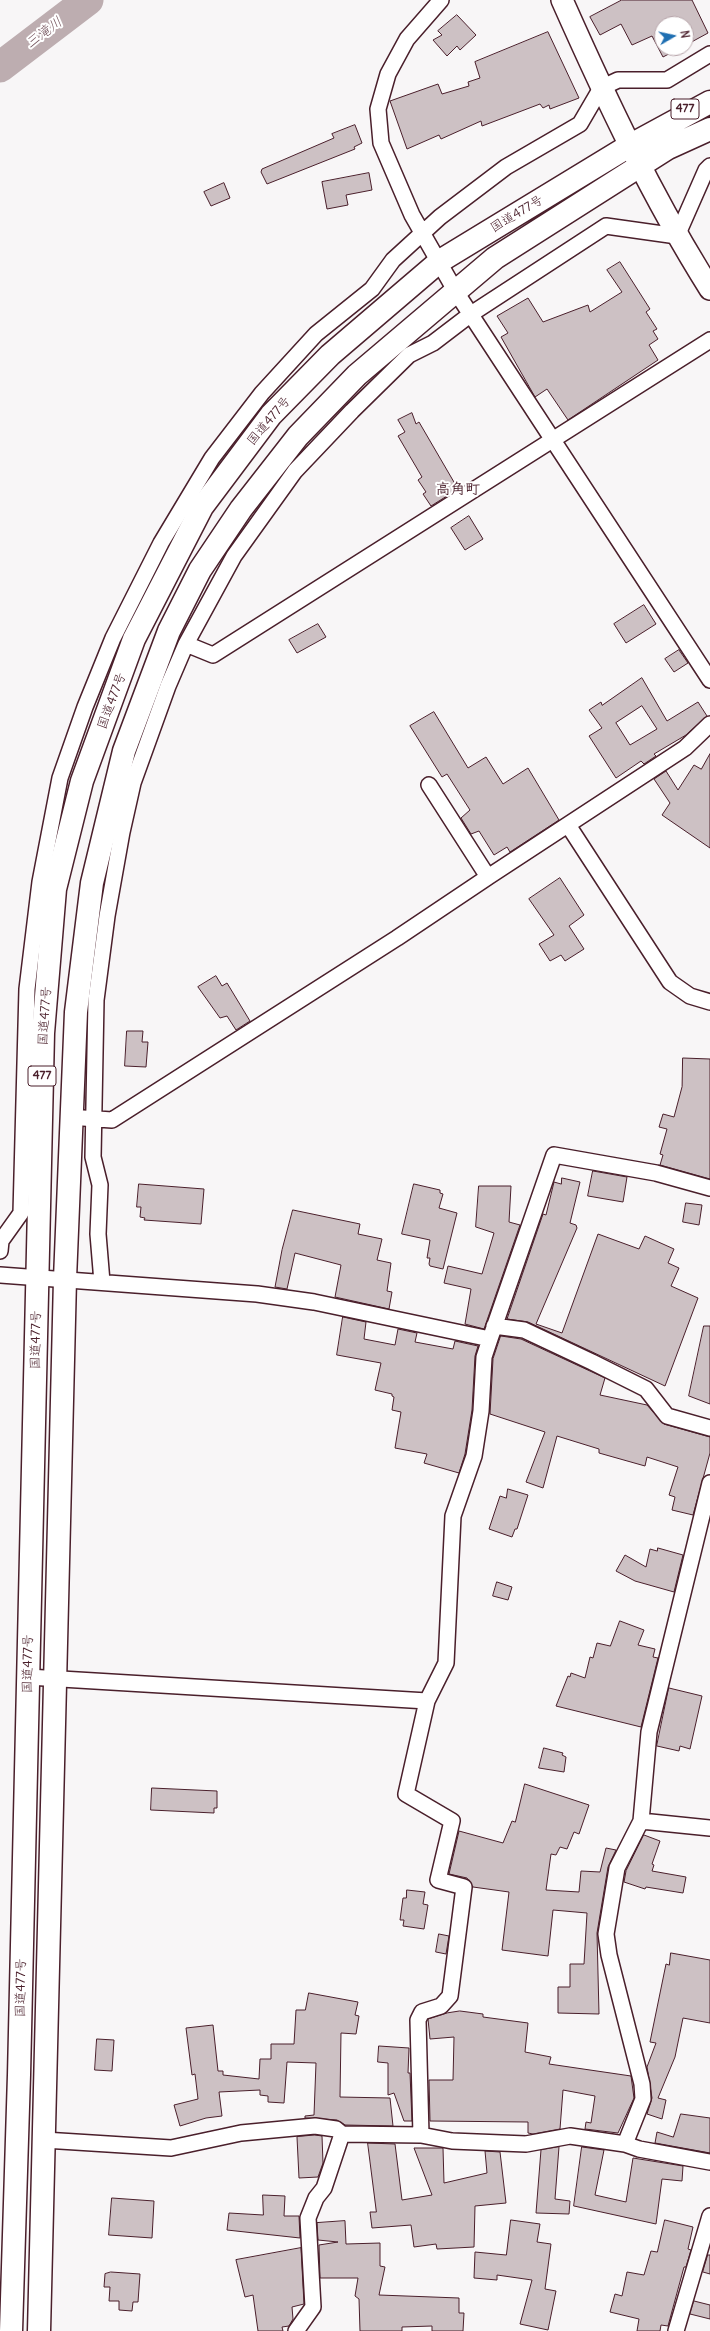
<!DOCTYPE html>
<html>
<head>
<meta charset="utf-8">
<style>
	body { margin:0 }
	#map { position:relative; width:710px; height:2331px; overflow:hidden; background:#f8f6f7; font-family:Delius,sans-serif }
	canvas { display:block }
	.north { position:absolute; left:654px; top:16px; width:40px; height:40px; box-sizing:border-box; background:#fff; border:1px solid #b7a5aa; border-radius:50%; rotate:81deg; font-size:11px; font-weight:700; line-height:16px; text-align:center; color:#4a1f2b }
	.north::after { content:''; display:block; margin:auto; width:14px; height:18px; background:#1f6fb2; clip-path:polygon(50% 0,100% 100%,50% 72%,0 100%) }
</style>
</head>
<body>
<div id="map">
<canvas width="710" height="2331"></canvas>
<div class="north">N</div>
</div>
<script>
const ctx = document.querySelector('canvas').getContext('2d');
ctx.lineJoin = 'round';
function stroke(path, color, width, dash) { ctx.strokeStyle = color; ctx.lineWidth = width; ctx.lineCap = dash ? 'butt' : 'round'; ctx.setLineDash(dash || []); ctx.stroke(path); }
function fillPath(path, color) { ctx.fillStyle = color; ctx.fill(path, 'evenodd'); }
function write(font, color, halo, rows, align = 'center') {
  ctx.font = font + ' Delius,"Klee One",sans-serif'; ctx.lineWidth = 4; ctx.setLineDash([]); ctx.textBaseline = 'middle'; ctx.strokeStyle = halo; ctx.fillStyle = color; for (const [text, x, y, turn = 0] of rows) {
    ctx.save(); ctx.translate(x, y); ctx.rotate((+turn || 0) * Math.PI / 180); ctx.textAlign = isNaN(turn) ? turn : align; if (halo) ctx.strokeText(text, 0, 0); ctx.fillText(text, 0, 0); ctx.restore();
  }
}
stroke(new Path2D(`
	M0,67L88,0`), '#bdadb0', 31);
const building = new Path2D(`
	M622,0H692L708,33L686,45V24H662V48H680L663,57L652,36L632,45L621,24L600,35L590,17Z
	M457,15L476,35L460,50L457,46L447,56L433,40L442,35L438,31Z
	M548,32L579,98L550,109L549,105L543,108L540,104L482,126L481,121L441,139L439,135L407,149L390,101L438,84L442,94L469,86L468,82L480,78L475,62Z
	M355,125L362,143L354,147L355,149L267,184L261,172L262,169L334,138L332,134Z
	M369,173L372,190L346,195L348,205L327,209L322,182Z
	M224,183L230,198L211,206L204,192Z
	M620,262L650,309L646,312L657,329L653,331L658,339L649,345L658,360L568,420L547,389L535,397L501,337L508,333L497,316L528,298L543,322L588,305L590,312L622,292L607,270Z
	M412,413L416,424L419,422L458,489L431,506L423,494L426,492L418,480L422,477L398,436L405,432L398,420Z
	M469,516L483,539L465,550L451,528Z
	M644,605L656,624L626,643L614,624Z
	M318,624L326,637L297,653L289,640Z
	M679,650L688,663L674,672L665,659Z
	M642,678L667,721L698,702L707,716L686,735L654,754L656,756L644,764L641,761L616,778L589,736L602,728L589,710L601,702L602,705ZM642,706L657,729L630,745L616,723Z
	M434,712L468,768L486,757L503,784L528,768L559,820L510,852L507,847L494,855L479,831L471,834L461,818L470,810L447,774L442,777L410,726Z
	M710,754V848L662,815L670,803L654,779L666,771L678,790L694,765L701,769Z
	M560,878L584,915L569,926L584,949L565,961L561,955L550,961L539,944L554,935L529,899Z
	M216,976L222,986L227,983L250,1021L236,1030L227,1016L220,1018L198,987Z
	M127,1031H143L142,1042H148L146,1067L125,1066Z
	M683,1058L710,1059V1179L660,1165L663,1155L660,1154L667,1129L659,1127L663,1114L674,1117L682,1087Z
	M593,1171L627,1177L623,1202L588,1196Z
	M562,1178L580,1182L570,1223L576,1225L577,1228L536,1324L562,1333L598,1234L639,1249L645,1236L674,1249L668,1263L679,1268L671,1286L698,1298L665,1386L528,1322L507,1319L543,1214L546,1215L554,1182L561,1184Z
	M139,1184L204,1189L201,1224L144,1220L145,1218L140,1217L141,1207H137Z
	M414,1184L440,1190V1193L443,1194L439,1208L457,1213L443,1269L430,1266L429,1264L430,1258H427L430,1240L402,1234Z
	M479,1186H511L509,1222L520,1225L484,1329L465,1324L471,1289L444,1283L448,1266L482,1274L494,1233L476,1227Z
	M686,1203L702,1205L699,1225L683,1222Z
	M293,1210L360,1224L358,1234L382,1239L377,1260L391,1263L387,1291L392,1292L389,1309L335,1297L341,1265L295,1253L287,1289L275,1287L282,1250Z
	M343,1317L366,1322L364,1339L395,1345L398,1329L417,1333L415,1342L453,1349L455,1341L478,1346L475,1356L472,1410L465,1454L459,1473L424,1463L427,1454L395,1448L401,1412L392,1410L394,1397L392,1396V1394L375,1390L381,1363L337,1355Z
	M704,1326H710V1404L689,1396Z
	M501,1336L521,1339L605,1378L600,1395L647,1405L664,1424L710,1437V1453L693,1515L672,1510L675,1497L669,1495L678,1467L647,1457L645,1466L599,1453V1449L557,1436L543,1488L526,1482L545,1432L490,1414L493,1359Z
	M508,1489L528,1495L517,1529H515L512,1537L489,1529L500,1496L506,1498Z
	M658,1548L683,1555L674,1592L635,1581L616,1571L625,1555L646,1567L650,1549L657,1551Z
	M497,1582L512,1587L508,1600L493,1596Z
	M620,1621L644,1630L638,1645L655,1649L653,1657L658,1658L641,1727L556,1706L568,1676L570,1677L571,1673L585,1678L590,1657L593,1658L597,1643L610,1646Z
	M669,1688L702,1696L690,1749L680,1746L679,1751L657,1746Z
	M544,1748L563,1753L562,1755L566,1757L564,1772L539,1768Z
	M525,1784L589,1805L579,1834L574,1832L567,1849L560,1847L556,1855L551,1854L546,1890L579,1892L581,1871L600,1872L606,1848L616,1850L608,1867L597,1933L599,2014L558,2013V1987H570V1964H584L587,1913L553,1910L548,1956L502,1950L509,1892L473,1887L467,1878L449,1874L459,1831L503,1843L512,1821L515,1822Z
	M152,1788L217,1791V1808H214V1813L151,1810Z
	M644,1835L660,1841L652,1864L654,1865L652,1871L686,1877L683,1893L646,1887L645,1889L624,1882L626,1871Z
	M407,1890L425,1892L423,1904L428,1905L424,1929L403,1926L404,1920H400L403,1898H406Z
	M439,1934L449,1936L446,1954L436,1952Z
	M671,1953L710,1960V2023L683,2018L675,2057L658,2098L666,2100L662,2119L647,2114L652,2098L647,2067L656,2043L650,2042L666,1964L669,1965Z
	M309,1993L358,2002L355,2015L359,2016L356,2034L341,2033L340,2097L390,2098L393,2126L345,2125L337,2120L305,2118V2116L314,2115L316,2063L287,2062L284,2103L268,2102V2096L260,2095V2090L219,2092L222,2116L206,2118L180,2126L174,2105L198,2099L195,2074L192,2075L186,2028L213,2025L218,2071H223V2075L259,2079L260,2059H271V2044H294L296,2010H305Z
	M460,2011L483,2014V2017L528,2023L525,2052L551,2057L549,2064L631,2076L634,2098L618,2133L585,2129L586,2122L591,2123L595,2096L563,2090L560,2129L533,2134L528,2133V2122L430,2121L429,2080H453L454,2037L430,2039L428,2019L447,2013Z
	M97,2039L114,2040L112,2071L95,2070Z
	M379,2046L409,2048L408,2073H410L412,2121H404L394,2093L388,2095V2063L378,2062Z
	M681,2114L710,2118V2153L655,2143L657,2132L673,2137Z
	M315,2135L322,2136L323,2163L318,2177L299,2178L297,2137Z
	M368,2143L395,2144L402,2200L432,2195L414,2148H443L444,2183L487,2173L485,2151L500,2152L506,2203L475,2206L474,2247L437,2249L436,2244L414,2247L411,2225L372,2228L370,2212H376Z
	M559,2147L555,2199L570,2201L569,2214L536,2213L541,2150Z
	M582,2147L604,2150L595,2195L626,2202L633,2158L683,2166L682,2181L662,2179L656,2224L574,2206Z
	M263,2195L285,2196L284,2216H299L300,2238L227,2230L229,2213L263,2215Z
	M112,2198L154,2201L152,2238L109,2235Z
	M511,2220L540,2224L537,2242L551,2244L545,2289L556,2291L548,2330L520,2324L532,2280L497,2275V2280L474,2278L475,2252L506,2255Z
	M665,2220L693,2227L688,2249L691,2250L686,2267H684L668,2326L661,2325L660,2331H637L639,2319L610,2312L615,2294L622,2296L627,2272L644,2275L651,2251L657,2252Z
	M345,2221L346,2244L380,2243V2266L385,2267L379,2295L459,2298V2313H464L463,2331H432V2326L402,2327V2331H360L359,2299L355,2296L358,2278H320L319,2245L338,2242L318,2240L317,2223Z
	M301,2248L304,2304L292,2307L293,2319L289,2326L282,2327L283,2331H258L253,2295L245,2297L236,2260Z
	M708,2255H710V2274L703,2272Z
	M111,2272L140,2274L138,2302H133L132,2311L119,2310V2301H109L110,2287H104L105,2274Z
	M694,2301L710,2305V2319L690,2314Z`);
fillPath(building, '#cdc1c4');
stroke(building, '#4a1f2b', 1);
const street = new Path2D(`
	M441,0L407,39L388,74L378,109L381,143L412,215L456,292L710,680
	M186,644L213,655L710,340
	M429,785L488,877L685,748L710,724
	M568,825L670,982L690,996L710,1002
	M83,1118L112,1120L397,938L488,877
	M0,1251L1,1241L21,1213L27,989L40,882L60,778L85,707L113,638L161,543L212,458L262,393L316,334L372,289L393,260L440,217L506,167L580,124L601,88L618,80H667L710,54
	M0,1275L257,1294L314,1302L490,1339
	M102,1282L98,1234L100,1185L93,1157L96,1000L107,916L122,832L133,783L168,686L186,644L234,556L295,471L352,411L409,355L433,343L471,314L606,226L677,236L706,170L710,166
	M494,1326L524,1330L592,1362L646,1389L667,1416L710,1428
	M28,1677L427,1701
	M641,1821L710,1828
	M421,2135L418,2020L422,2012L441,2006L450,1996L464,1887L438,1880L452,1821L406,1794L427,1701L446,1663L453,1516L474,1456L481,1411L484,1357L490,1339L554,1155L656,1173L710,1188
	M44,2140L171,2148L241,2133L315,2126L336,2129L342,2134L421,2135L452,2141L526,2144L570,2136L625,2144L639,2149L710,2162
	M625,2144L643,2099L642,2084L609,1955L606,1934L617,1868L641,1821L649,1732L710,1483
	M296,2331L313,2307L308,2218L316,2198L324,2188L342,2134
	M676,2331L710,2216`);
const secondary = new Path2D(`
	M562,0C606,99 652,197 710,289`);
const highway = new Path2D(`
	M11,2331L19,2075L43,1033L55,889L82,781L134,639L202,507L271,415L330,355L440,261L629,146L710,102
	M39,2331L65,1279L76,1012L92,883L124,751L169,631L200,570L241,509L298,436L357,375L495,258L668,148L710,129`);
stroke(street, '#4a1f2b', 18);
stroke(secondary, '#4a1f2b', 24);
stroke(highway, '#4a1f2b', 25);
stroke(street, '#fff', 15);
stroke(secondary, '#fff', 21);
stroke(highway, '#fff', 22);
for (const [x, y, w] of [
	[685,109,28],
	[42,1076,28]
]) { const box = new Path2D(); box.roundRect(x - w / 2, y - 10, w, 20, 3); ctx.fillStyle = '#fff'; ctx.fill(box); stroke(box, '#4a1f2b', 1); }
write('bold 12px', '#4a1f2b', null, [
	["477",685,109],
	["477",42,1076]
]);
write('13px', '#4a1f2b', '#fff', [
	["国道477号",517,214,-31],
	["国道477号",269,421,-50],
	["国道477号",112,701,-70],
	["国道477号",45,1016,-86],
	["国道477号",36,1340,-89],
	["国道477号",28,1664,-89],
	["国道477号",21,1988,-89]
]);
write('italic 14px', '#72515a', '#fff', [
	["三滝川",44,33,-37]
]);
write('bold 15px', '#4a1f2b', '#fff', [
	["高角町",458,490]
]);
</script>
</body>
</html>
